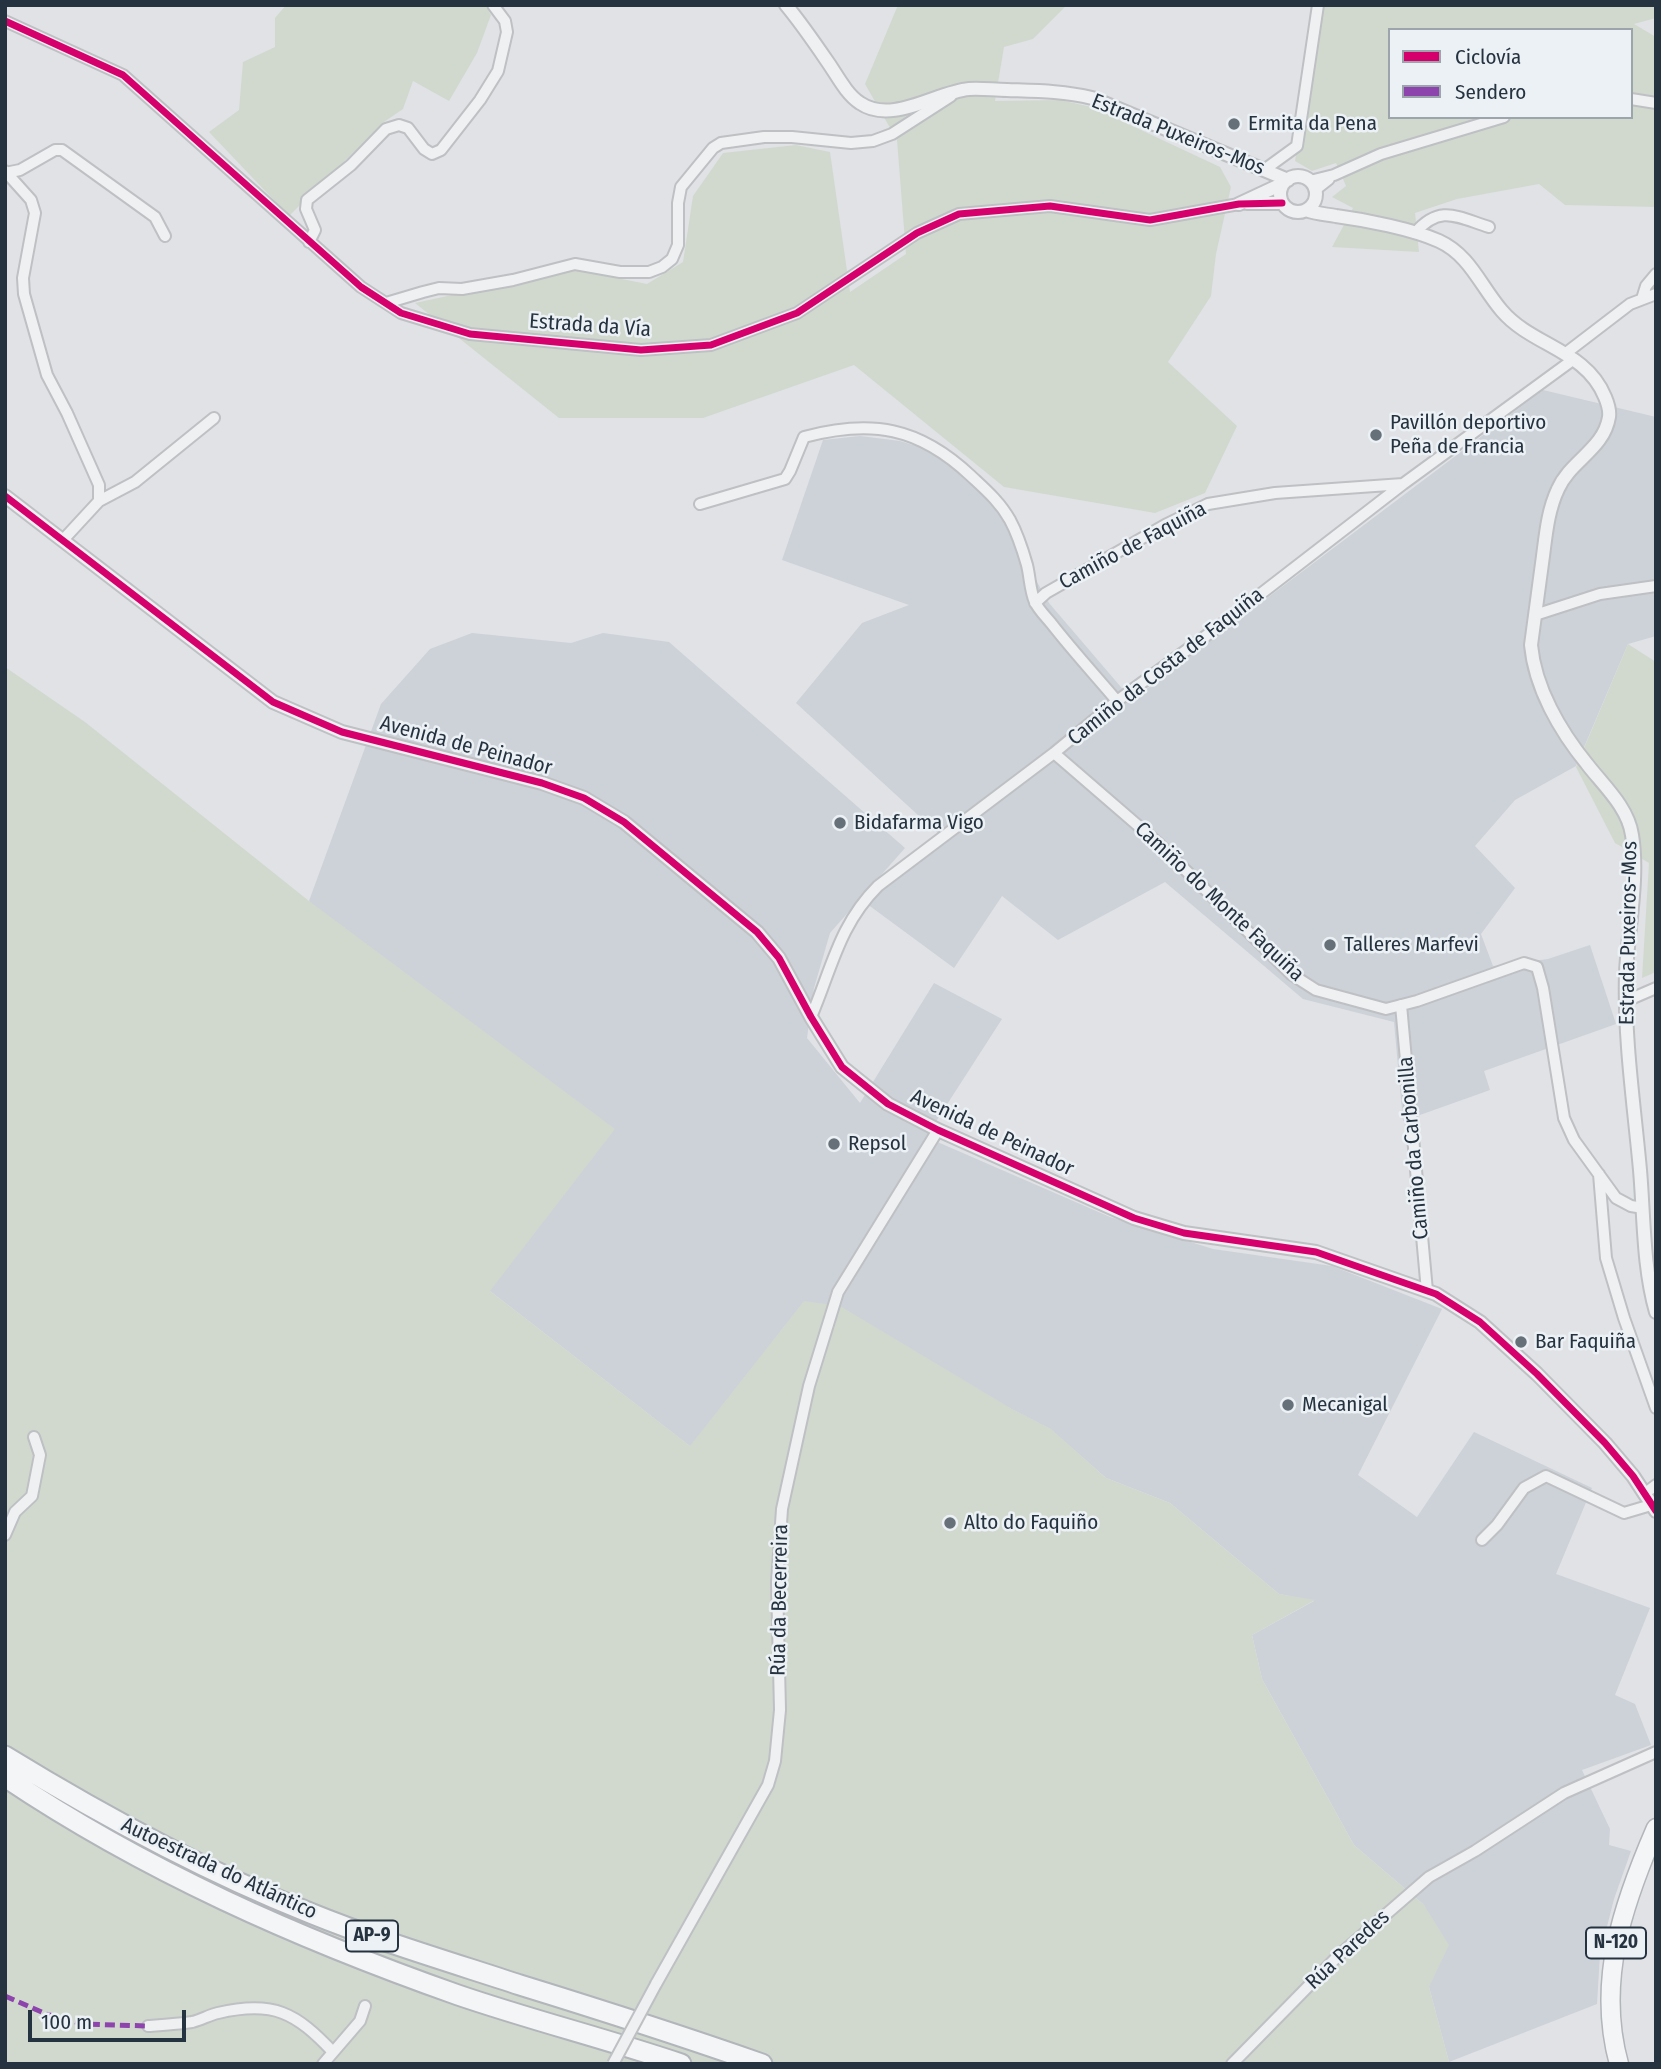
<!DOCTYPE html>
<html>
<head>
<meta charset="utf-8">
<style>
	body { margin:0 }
	#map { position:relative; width:1661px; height:2069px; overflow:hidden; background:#e0e2e5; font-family:"Fira Sans Condensed",sans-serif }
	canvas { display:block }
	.frame { position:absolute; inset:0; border:7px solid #25323f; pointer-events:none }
	.legend { position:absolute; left:1388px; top:28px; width:245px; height:91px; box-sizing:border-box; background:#ecf1f5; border:2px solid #9ca5ac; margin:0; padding:9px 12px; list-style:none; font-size:21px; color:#25323f }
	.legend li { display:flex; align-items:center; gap:14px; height:35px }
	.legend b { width:35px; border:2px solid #9ca5ac }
	.scale { position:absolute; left:28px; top:2010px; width:158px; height:32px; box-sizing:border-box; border:4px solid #25323f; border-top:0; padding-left:9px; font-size:21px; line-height:24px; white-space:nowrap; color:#25323f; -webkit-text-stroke:5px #ecf1f5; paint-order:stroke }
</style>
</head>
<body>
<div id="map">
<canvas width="1661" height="2069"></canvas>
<div class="frame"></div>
<ul class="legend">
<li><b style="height:9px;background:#d6006c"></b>Ciclovía</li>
<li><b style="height:9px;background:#8e44ad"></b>Sendero</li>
</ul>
<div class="scale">100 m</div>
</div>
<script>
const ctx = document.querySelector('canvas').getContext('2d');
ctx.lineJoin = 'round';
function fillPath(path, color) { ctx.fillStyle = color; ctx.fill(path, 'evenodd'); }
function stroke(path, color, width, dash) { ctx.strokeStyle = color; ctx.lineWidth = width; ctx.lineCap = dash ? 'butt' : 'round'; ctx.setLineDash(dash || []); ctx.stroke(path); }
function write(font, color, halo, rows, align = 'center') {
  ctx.font = font + ' "Fira Sans Condensed",sans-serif'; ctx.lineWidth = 5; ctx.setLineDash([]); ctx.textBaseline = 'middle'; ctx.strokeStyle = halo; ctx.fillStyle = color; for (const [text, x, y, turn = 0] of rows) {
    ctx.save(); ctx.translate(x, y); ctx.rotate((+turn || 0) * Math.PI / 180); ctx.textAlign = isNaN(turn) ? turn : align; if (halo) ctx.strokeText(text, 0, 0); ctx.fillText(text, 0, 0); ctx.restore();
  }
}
fillPath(new Path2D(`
	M1543,390L1656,417V636L1628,644L1576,766L1515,800L1475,846L1515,888L1481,934L1493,966L1548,959L1590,945L1616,1024L1484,1071L1490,1090L1403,1121L1394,1022L1303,999L1165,882L1058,940L1002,896L954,968L863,901L943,838L796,703L862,623L909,605L782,560L823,440L860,436L900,441L936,452L998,509L1009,533L1049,603L1132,700Z
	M472,633L571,643L603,633L669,642L905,848L830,933L814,988L807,1038L860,1103L934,983L1002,1019L926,1137L1110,1217L1213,1249L1332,1266L1442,1309L1358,1475L1417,1517L1474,1432L1592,1488L1556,1574L1650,1608L1615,1695L1635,1704L1651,1745L1582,1770L1610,1829L1609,1845L1631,1851L1614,1899L1600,1954L1597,2004L1449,2062L1429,1987L1424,1905L1354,1845L1262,1679L1252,1635L1314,1601L1279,1594L1170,1503L1106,1478L1050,1429L804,1302L691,1447L490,1291L309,901L381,704L430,649Z`), '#cdd2d9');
fillPath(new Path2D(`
	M286,5H485L491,15L477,53L449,101L413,81L403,109L384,122L289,216L209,132L239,110L243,62L275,47V18Z
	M898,5H1067L1033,39L1004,47L995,101L1060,100L1092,107L1220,167L1231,187L1216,254L1211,296L1168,362L1237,426L1205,493L1155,513L1004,487L854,365L703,418H559L415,303L572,269L647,284L683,262L693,196L723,153L796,145L830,152L850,292L906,254L897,140L865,84Z
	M1319,5H1656V18L1634,24L1656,37V207L1565,205L1539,184L1457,199L1415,213L1419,252L1332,247L1353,208L1332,197L1346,186L1336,163L1312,171L1295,161ZM1390,30H1631V117H1390Z
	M1628,644L1656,662V972L1642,978L1649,863L1615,843L1576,767Z
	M5,667L85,722L309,901L615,1129L490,1291L690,1446L804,1301L840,1306L1012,1409L1051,1429L1106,1478L1170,1503L1279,1594L1315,1600L1252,1635L1262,1679L1354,1845L1424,1905L1449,1945L1429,1987L1449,2062L5,2064Z`), '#d1d9cf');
const minor = new Path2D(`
	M5,21L123,75L361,287L401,313L470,334L641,350L711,345L797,313L917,233L959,214L1050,206L1150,220L1239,204
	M1631,99L1656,103
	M1264,170L1297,146L1318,5
	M5,171L31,200L35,213L23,278L24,294L47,375L67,413L99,485V501L63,540
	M5,173L20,170L55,150H62L155,217L165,236
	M1310,181L1334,175L1381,154L1504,117
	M1315,190L1329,179
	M1415,233C1440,204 1457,217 1489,227
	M309,242L315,230L306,209L307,200L351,165L386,129L399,125L408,128L424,149L432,154L441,150L480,100L498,71L507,32L505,21L493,5
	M1642,299L1646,286L1656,274
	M386,303L423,292L439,288L462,289L513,280L575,264L620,272H649L662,267L672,259L678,245V203L681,187L713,148L721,143L764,137H792L851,143L873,141L892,134L951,96
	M1566,353L1630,304L1656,294
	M99,501L135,482L214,418
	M700,504L785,479L790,471L804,437C872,419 919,427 971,476C986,490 1000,502 1010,520C1017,533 1023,551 1027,565C1030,577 1030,591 1035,602C1038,609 1046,617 1051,623C1072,650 1095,675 1117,701
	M1035,603L1046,593L1165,525L1208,504L1275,493L1403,484
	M1535,615L1600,594L1656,586
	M1054,753L1157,842L1291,974L1316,990L1386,1009L1417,1001L1524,963L1537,967L1543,988L1564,1118L1574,1140L1616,1198L1631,1206L1643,1208
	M1626,1001L1656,988
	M1401,1005L1427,1291
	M811,1017C832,968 839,925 878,886L1054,753L1117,701L1214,630L1403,484L1574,359
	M1599,1174L1606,1258L1624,1318L1656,1408
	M1644,1494L1656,1485
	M5,1535L15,1512L32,1496L40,1455L34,1437
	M1482,1540L1497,1525L1524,1488L1546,1476L1624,1513L1651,1505
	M656,1984L768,1785L775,1761L780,1710L777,1582L782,1509L809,1386L838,1292L938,1130
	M148,2026C162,2025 178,2024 192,2022C201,2020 209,2015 218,2013C274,2000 296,2013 333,2052
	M323,2064L360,2021L365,2006
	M1232,2064L1338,1956L1429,1877L1475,1851L1564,1793L1656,1752`);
const tertiary = new Path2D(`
	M786,5C801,23 814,42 827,61C837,75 846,94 860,103C892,125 936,92 969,89C981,88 994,90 1007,90C1036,91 1063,91 1092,98L1288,180
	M1280 194a18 18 0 1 1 36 0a18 18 0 1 1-36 0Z
	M1247,203H1282
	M1239,204L1284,183
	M1306,210C1317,214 1325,214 1336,216C1366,220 1412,229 1439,241C1470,255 1481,287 1502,311C1532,346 1586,350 1605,397C1608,404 1610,410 1609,417C1604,449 1570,461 1558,489C1548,510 1546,533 1543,556C1539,586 1535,615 1531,645C1535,688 1560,731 1587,764C1603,785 1628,807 1632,835C1639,878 1628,929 1626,973C1624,1039 1634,1104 1640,1170C1644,1216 1643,1267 1656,1312
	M5,496L273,702L342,732L542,783L584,798L624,822L757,932L779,958L811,1017L842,1067L888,1104L938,1130L1134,1218L1184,1233L1316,1252L1436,1294L1480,1322L1537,1374L1605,1443L1633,1476L1656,1511`);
const trunk = new Path2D(`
	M1619,2064C1596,1981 1623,1904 1656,1828`);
const motorway = new Path2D(`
	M5,1756C103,1816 204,1871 310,1913C379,1941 450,1962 520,1985C601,2010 682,2036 762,2064
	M5,1777C145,1871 299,1939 458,1995C531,2020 607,2039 681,2064`);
stroke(minor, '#bec0c3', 14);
stroke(tertiary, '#bec0c3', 16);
stroke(trunk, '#b2b5ba', 21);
stroke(motorway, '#b2b5ba', 23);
stroke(minor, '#eff0f2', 10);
stroke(tertiary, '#eff0f2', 12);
stroke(trunk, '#f4f5f6', 18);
stroke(motorway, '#f4f5f6', 19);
const minorBridge = new Path2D(`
	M613,2064L656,1984`);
stroke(minorBridge, '#bec0c3', 14, []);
stroke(minorBridge, '#eff0f2', 10);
stroke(new Path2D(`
	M5,1996L46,2014L83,2024L148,2026`), '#8e44ad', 5, [10, 5]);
stroke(new Path2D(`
	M5,21L123,75L361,287L401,313L470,334L641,350L711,345L797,313L917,233L959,214L1050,206L1150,220L1239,204L1282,203
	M5,496L273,702L342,732L542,783L584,798L624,822L757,932L779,958L811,1017L842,1067L888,1104L938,1130L1134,1218L1184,1233L1316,1252L1436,1294L1480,1322L1537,1374L1605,1443L1633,1476L1656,1511`), '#d6006c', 7);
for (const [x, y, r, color] of [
	[1234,124,7,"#667079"],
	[1376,435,7,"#667079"],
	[840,823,7,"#667079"],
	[1330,945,7,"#667079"],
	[834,1144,7,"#667079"],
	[1521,1342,7,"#667079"],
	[1288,1405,7,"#667079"],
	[950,1523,7,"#667079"]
]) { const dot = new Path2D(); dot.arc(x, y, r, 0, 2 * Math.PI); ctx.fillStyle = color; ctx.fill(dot); stroke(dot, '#ecf1f5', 2.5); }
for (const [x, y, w] of [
	[372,1936,52],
	[1616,1943,60]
]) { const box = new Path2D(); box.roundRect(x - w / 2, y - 15.5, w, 31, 5); ctx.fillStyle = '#ecf1f5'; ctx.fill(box); stroke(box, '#25323f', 2); }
write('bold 19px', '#25323f', null, [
	["AP-9",372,1936],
	["N-120",1616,1943]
]);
write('21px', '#25323f', '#ecf1f5', [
	["Ermita da Pena",1248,124],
	["Pavillón deportivo",1390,423],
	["Peña de Francia",1390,447],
	["Bidafarma Vigo",854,823],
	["Talleres Marfevi",1344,945],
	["Repsol",848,1144],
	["Bar Faquiña",1535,1342],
	["Mecanigal",1302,1405],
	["Alto do Faquiño",964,1523]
], 'left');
write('21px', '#25323f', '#ecf1f5', [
	["Estrada Puxeiros-Mos",1178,135,22],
	["Estrada da Vía",590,326,4],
	["Camiño de Faquiña",1133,546,-28],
	["Camiño da Costa de Faquiña",1166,667,-38],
	["Avenida de Peinador",466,746,15],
	["Camiño do Monte Faquiña",1219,902,43],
	["Estrada Puxeiros-Mos",1629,933,-89],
	["Avenida de Peinador",992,1133,25],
	["Camiño da Carbonilla",1414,1148,-95],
	["Rúa da Becerreira",780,1600,-89],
	["Autoestrada do Atlántico",219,1869,25],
	["Rúa Paredes",1348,1950,-43]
]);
</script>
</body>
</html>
